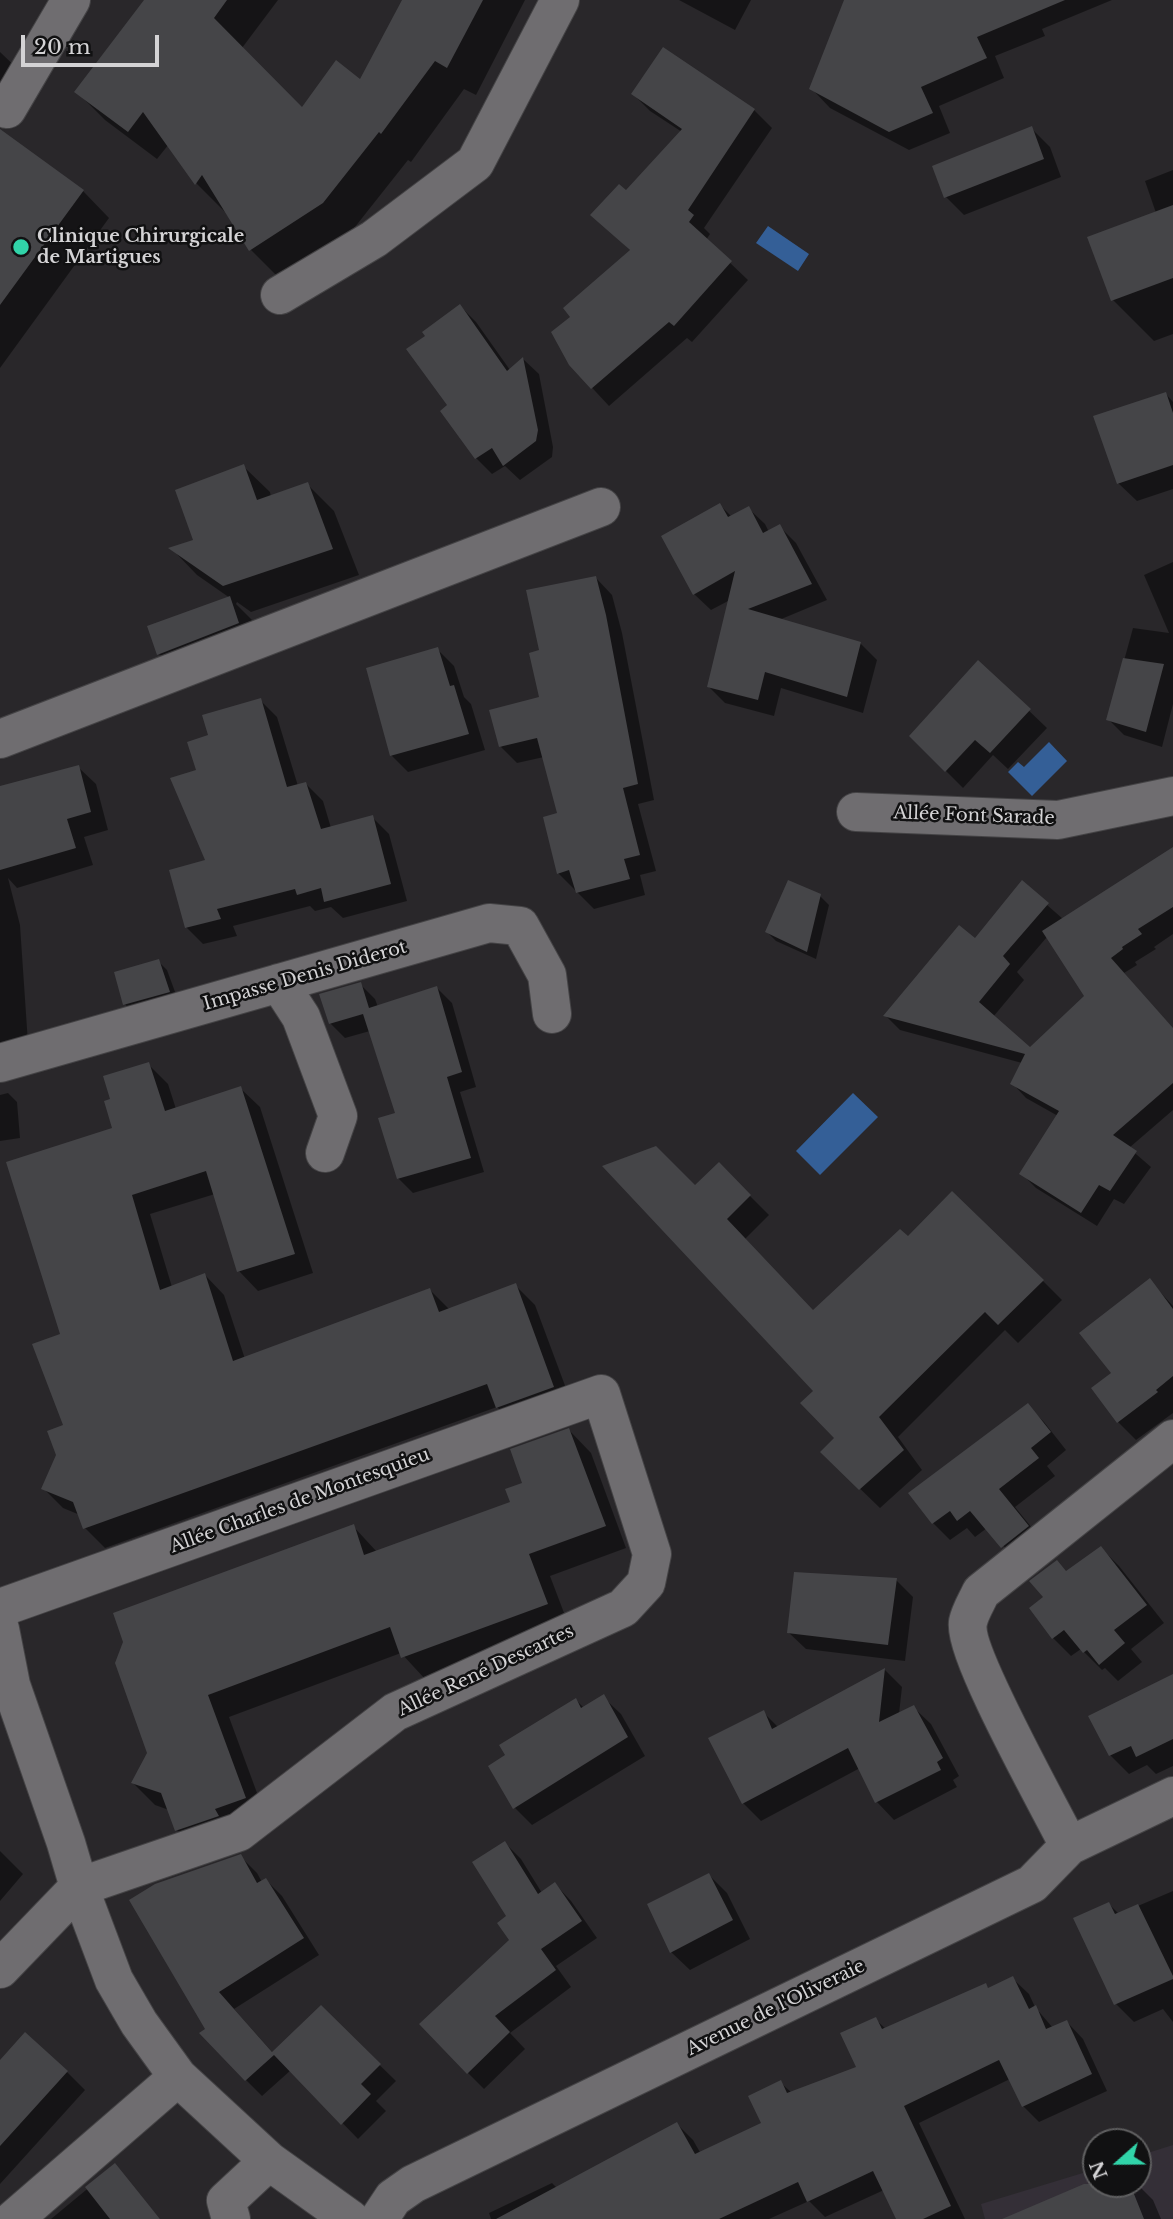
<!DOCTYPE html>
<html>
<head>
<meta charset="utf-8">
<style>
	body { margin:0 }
	#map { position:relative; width:1173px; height:2219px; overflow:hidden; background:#29272a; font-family:"Libre Baskerville",serif }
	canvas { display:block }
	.north { position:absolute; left:1082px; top:2128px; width:70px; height:70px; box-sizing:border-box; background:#111112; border:2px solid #5f5f60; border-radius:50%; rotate:249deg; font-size:19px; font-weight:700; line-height:28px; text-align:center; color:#d4d3d5 }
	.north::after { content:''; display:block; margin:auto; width:24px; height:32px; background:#31d4a9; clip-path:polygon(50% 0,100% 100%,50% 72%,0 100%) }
	.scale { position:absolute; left:21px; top:35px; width:138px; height:32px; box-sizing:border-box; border:4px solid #d4d3d5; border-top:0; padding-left:9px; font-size:21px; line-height:24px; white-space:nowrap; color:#d4d3d5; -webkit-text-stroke:5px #111112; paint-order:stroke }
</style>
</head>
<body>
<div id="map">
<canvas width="1173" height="2219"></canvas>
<div class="north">N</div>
<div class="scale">20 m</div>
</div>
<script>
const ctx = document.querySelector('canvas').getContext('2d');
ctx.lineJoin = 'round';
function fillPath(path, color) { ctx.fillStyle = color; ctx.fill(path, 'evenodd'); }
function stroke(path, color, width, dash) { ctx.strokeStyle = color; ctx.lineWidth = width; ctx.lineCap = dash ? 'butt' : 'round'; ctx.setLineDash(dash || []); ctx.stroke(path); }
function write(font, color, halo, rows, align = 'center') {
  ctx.font = font + ' "Libre Baskerville",serif'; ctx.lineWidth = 5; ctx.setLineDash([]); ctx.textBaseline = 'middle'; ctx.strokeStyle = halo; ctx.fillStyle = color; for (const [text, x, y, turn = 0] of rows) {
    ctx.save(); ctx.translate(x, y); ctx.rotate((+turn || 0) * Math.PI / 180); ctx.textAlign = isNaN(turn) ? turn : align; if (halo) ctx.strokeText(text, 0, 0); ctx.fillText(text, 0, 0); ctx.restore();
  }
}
fillPath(new Path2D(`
	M1173,2145V2219H985L981,2204L1096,2169V2184H1138V2156Z`), '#342f37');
fillPath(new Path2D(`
	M768,226L809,254L798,271L756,243Z
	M1049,742L1067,761L1032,796L1008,772L1018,762L1024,767Z
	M853,1093L878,1117L820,1175L796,1151Z`), '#345f97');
fillPath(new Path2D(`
	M146,0H278L242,48L302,109L360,81L404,0H525L476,95L464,89L411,162L408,160L351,232L279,278L250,249L225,212L197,184L169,144L157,159L105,120L77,92Z
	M679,0H751L735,30Z
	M845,0H1112L1042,29L1045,36L995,56L1004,78L939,106L950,133L909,150L830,108L811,88Z
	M663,50L754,110L772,128L704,228L710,234L706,240L748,280L692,342L687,338L609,406L570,364L572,317L631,251L593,215L626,192L682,132L650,111L633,94Z
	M0,52L22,73L0,105Z
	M1031,128L1050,147L1061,177L964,215L946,197Z
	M0,132L83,191L109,218L0,368Z
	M1173,170V334L1154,341L1113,300L1156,213L1145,181Z
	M460,306L476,322L510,370L523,359L539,374L553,447L552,457L520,480L505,466L492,474L476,458L427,337Z
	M1166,394L1173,402V489L1137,501L1118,483Z
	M243,466L270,492L271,497L307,484L334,511L359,575L251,612L237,602L236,604L254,622L183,678L159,654L230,598L197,575L172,549L195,542Z
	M720,505L732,517L748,508L765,524L769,532L780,527L796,543L827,600L779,620L860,643L877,660L863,713L781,688L774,716L725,703L709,687L730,600L711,610L694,594Z
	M1173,562V704L1162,747L1124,735L1108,719L1133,628L1169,633L1144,575Z
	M596,578L612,595L622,633L654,800L638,804L656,871L640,875L645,895L594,909L558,873L559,814L544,757L517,763L501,747L541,699L542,651Z
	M437,649L454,666L464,697L471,704L485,750L408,772L391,755Z
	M978,662L1047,728L1008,769L993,755L963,788L911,736Z
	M260,700L277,717L298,786L306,784L323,801L331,828L372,817L389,834L407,901L343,918L331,907L315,911L310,906L233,926L237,936L203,944L186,927L207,861L198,771L210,737Z
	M78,767L96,784L108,830L84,837L93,865L17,888L8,878L20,925L28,1043L0,1046V800Z
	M1173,849V934L1154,947L1156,949L1135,962L1137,965L1124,973L1173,1029V1110L1129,1148L1151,1167L1124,1204L1114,1199L1097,1226L1036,1188L1022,1174L1058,1116L1026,1098L1012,1083L1022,1063L900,1030L886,1016L975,941L1022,883L1063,919ZM1047,937L1086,997L1030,1050L993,1017L1024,980L1017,972Z
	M820,896L829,905L816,959L776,941L767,932Z
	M158,961L167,970L178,1000L134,1013L125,1004Z
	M360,984L375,999L378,1007L437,988L452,1003L476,1087L460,1092L484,1172L413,1193L398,1178L397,1114L370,1031L345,1038L330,1023Z
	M148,1064L168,1084L176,1109L240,1088L260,1107L313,1273L258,1291L239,1271L215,1194L150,1214L172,1287L205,1275L224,1295L245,1359L430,1290L450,1310L515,1285L535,1305L573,1407L517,1427L497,1407L105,1548L85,1528L80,1515L63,1508L43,1488L58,1455L66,1426L62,1336L114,1130L112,1100Z
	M8,1093L17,1102L20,1138L0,1141V1095Z
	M719,1165L769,1215L744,1240L813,1312L908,1239L1043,1281L1062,1300L1018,1343L1005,1330L898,1437L922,1470L880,1508L822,1452L837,1438L815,1391L695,1187Z
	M1150,1281L1173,1306V1413L1136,1440L1118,1422L1113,1373Z
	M1027,1405L1044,1422L1066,1450L1047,1466L1055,1476L1015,1507L1045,1544L1020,1564L987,1528L975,1537L967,1528L950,1540L933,1523L911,1494Z
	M569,1430L591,1453L626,1548L550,1576L569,1626L425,1679L401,1653L229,1717L267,1820L199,1852L177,1830L169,1810L155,1805L133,1783L149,1753L353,1526L377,1552L512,1503Z
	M1101,1548L1119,1566L1164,1623L1131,1649L1142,1662L1118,1681L1105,1668L1102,1670L1081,1649L1071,1656L1053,1638L1045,1598L1067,1573Z
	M896,1580L913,1597L905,1661L806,1649L788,1632Z
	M885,1670L902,1687L899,1714L913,1707L931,1724L959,1776L953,1780L957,1787L894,1820L877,1802L860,1768L761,1821L743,1803L763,1712L779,1728Z
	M1173,1678V1766L1156,1774L1147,1765L1129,1774L1110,1755Z
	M603,1697L621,1714L645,1756L532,1825L515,1808L576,1700L584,1708Z
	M505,1843L521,1859L542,1893L555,1884L571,1901L597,1938L556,1966L571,1987L510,2033L525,2049L484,2089L468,2073L511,1941Z
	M0,1851L23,1874L0,1901Z
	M240,1856L257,1873L262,1882L266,1880L282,1896L319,1955L234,2009L273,2053L321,2008L396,2081L376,2101L386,2111L358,2139L291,2070L262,2096L246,2080L207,2029Z
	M709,1875L727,1893L750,1939L690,1970L671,1952Z
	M1173,1891V2022L1163,2009L1134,2022L1116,2004L1109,1904L1119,1914Z
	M1012,1978L1029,1994L1035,2007L1053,2028L1067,2022L1083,2039L1107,2091L1039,2122L1023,2106L1010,2079L919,2123L965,2219H898L884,2190L825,2217L809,2201L769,2219H491L489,2213L552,2183L557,2188L677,2124L693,2140L701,2154L763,2124L781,2083L792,2093L859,2068L876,2020L886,2029L985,1985L989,1989Z
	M0,2063L67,2072L85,2090L0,2184Z
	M115,2166L160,2219H51Z
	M1096,2181V2184H1137L1153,2200L1161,2219H1070L1061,2196Z`), '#0007');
fillPath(new Path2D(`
	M144,0H227L214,18L302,107L336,60L360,79L402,0H483L447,68L435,61L381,134L379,132L323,203L249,251L202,175L195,185L143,112L128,132L74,92Z
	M844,0H1065L977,37L987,58L921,87L933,113L889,132L809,89Z
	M663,47L755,109L688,210L694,215L689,222L732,261L674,326L669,322L591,389L569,365L551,332L570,317L563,308L630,250L590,215L619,184L626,190L682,129L631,94Z
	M1032,126L1044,159L944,198L932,166Z
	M0,129L84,190L0,305Z
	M1173,205V278L1111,301L1087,237Z
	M460,304L507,371L523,357L538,430L536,441L503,466L492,448L475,459L440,411L447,405L406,349L425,336L422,332Z
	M1166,392L1173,413V465L1117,484L1093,416Z
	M244,464L257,500L308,482L333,549L223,586L168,548L193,540L175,490Z
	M720,503L728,517L749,506L763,533L780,524L812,584L748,609L861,642L847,697L765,672L758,700L707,687L735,571L693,595L661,536Z
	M596,576L606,615L638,784L623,788L640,855L624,859L630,879L576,893L569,870L557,874L543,817L557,813L537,738L499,747L489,710L539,697L529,653L539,650L526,590Z
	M230,596L239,623L157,655L147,626Z
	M438,647L450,686L454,685L469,734L390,756L366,668Z
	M1123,658L1164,664L1146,732L1106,720Z
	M978,660L1031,709L990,753L975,740L945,772L909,736Z
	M261,698L287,787L306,782L321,829L373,815L391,884L324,902L321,888L297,895L295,889L217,909L221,919L185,928L169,870L205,860L170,778L196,770L187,742L208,735L202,715Z
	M79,765L91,812L67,819L76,848L0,870V786Z
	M1173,847V907L1138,929L1142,934L1122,947L1123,949L1111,958L1173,1028V1083L1113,1135L1137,1151L1110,1191L1099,1185L1081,1213L1019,1174L1059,1111L1010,1084L1025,1054L883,1016L959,925L975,938L1022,880L1049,903L1003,956L1010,964L979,1002L1030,1047L1084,996L1042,931Z
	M788,880L821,894L807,952L765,932Z
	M159,959L170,992L123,1005L114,972Z
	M361,982L369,1008L437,986L462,1072L447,1077L471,1158L397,1179L378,1118L395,1113L363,1014L329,1024L319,994Z
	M149,1062L165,1111L241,1086L295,1254L237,1272L206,1171L132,1195L160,1290L205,1273L233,1361L430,1288L439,1312L516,1283L554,1387L496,1408L487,1384L83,1529L73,1502L41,1489L56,1455L47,1431L63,1425L32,1344L60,1334L6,1162L112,1128L104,1101L110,1099L103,1076Z
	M656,1146L695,1185L719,1162L751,1195L727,1219L813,1310L900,1229L908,1236L952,1191L1044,1280L998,1325L985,1312L879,1417L904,1450L859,1490L820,1452L834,1438L800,1403L813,1391L602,1166Z
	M1150,1278L1173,1309V1376L1156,1390L1158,1392L1117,1423L1091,1388L1111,1373L1079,1333Z
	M1028,1403L1051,1432L1031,1448L1039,1458L999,1489L1029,1526L1001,1548L970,1511L957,1521L950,1511L932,1524L908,1493Z
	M569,1428L606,1526L529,1554L548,1604L401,1658L390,1627L208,1695L246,1798L215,1809L219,1816L175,1831L161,1793L131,1783L147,1753L115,1663L123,1642L113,1613L354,1524L364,1555L510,1502L505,1489L522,1483L510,1449Z
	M1101,1546L1147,1605L1114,1630L1125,1643L1099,1665L1087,1650L1083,1653L1064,1630L1052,1639L1029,1608L1043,1597L1029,1581L1057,1560L1066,1571Z
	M794,1572L897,1578L888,1645L787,1633Z
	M885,1668L879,1722L914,1705L943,1758L937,1762L941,1770L875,1803L848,1748L742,1804L708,1738L764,1710L772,1729Z
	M1173,1674V1739L1136,1757L1131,1746L1109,1756L1088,1716Z
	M604,1694L628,1737L513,1809L488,1766L505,1755L499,1745L576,1698L581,1708Z
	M505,1841L538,1894L555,1882L582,1921L541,1949L556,1970L495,2016L510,2032L467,2074L419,2024L509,1940L497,1923L506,1916L472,1862Z
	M241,1854L257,1883L266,1878L304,1938L219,1992L272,2052L321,2005L381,2064L361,2084L371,2094L341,2125L274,2055L245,2081L199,2033L205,2029L129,1900L155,1884Z
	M709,1873L733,1920L670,1953L647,1904Z
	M1109,1902L1115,1914L1138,1904L1173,1976V1979L1114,2005L1073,1918Z
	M1013,1976L1029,2009L1036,2005L1046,2029L1067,2020L1092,2074L1022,2107L999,2060L904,2106L951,2206L923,2219H896L873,2171L807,2202L798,2182L719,2219H496L677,2122L695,2154L761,2123L748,2096L781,2080L787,2093L856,2067L840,2033L876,2017L882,2029L986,1983L988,1988Z
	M25,2032L68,2071L0,2146V2060Z
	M115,2163L160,2219H110L85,2187Z
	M1084,2184H1130L1144,2219H1002Z`), '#454548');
const minor = new Path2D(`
	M7,109L71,0
	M280,295L374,239L475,163L560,0
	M0,739L601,507
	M856,812L1058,820L1173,796
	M279,983L301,1017L338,1116L325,1153
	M0,1063L489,923L520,926L547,975L552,1014
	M0,1608L601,1394L652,1554L646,1583L623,1608L395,1712L239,1832L79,1887L0,1969
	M0,1629L11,1685L66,1843L79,1887L114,1980L139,2023L178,2077L269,2161L350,2219
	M1069,1846C1051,1809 962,1652 968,1622C970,1612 977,1601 981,1592L1173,1439
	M14,2219L178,2077
	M231,2219L226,2201L269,2161
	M379,2219L393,2198L413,2184L1032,1884L1069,1846L1173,1796`);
stroke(minor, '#444345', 40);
stroke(minor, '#6f6d70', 38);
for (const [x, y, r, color] of [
	[21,247,9,"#31d4a9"]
]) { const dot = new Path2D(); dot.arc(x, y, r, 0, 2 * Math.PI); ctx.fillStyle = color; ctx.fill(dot); stroke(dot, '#111112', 2.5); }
write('bold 18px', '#d4d3d5', '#111112', [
	["Clinique Chirurgicale",37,237],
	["de Martigues",37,258]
], 'left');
write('18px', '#d4d3d5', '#111112', [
	["Allée Font Sarade",974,816,2],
	["Impasse Denis Diderot",305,976,-16],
	["Allée Charles de Montesquieu",300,1501,-20],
	["Allée René Descartes",486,1671,-25],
	["Avenue de l'Oliveraie",776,2008,-26]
]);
</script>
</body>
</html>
